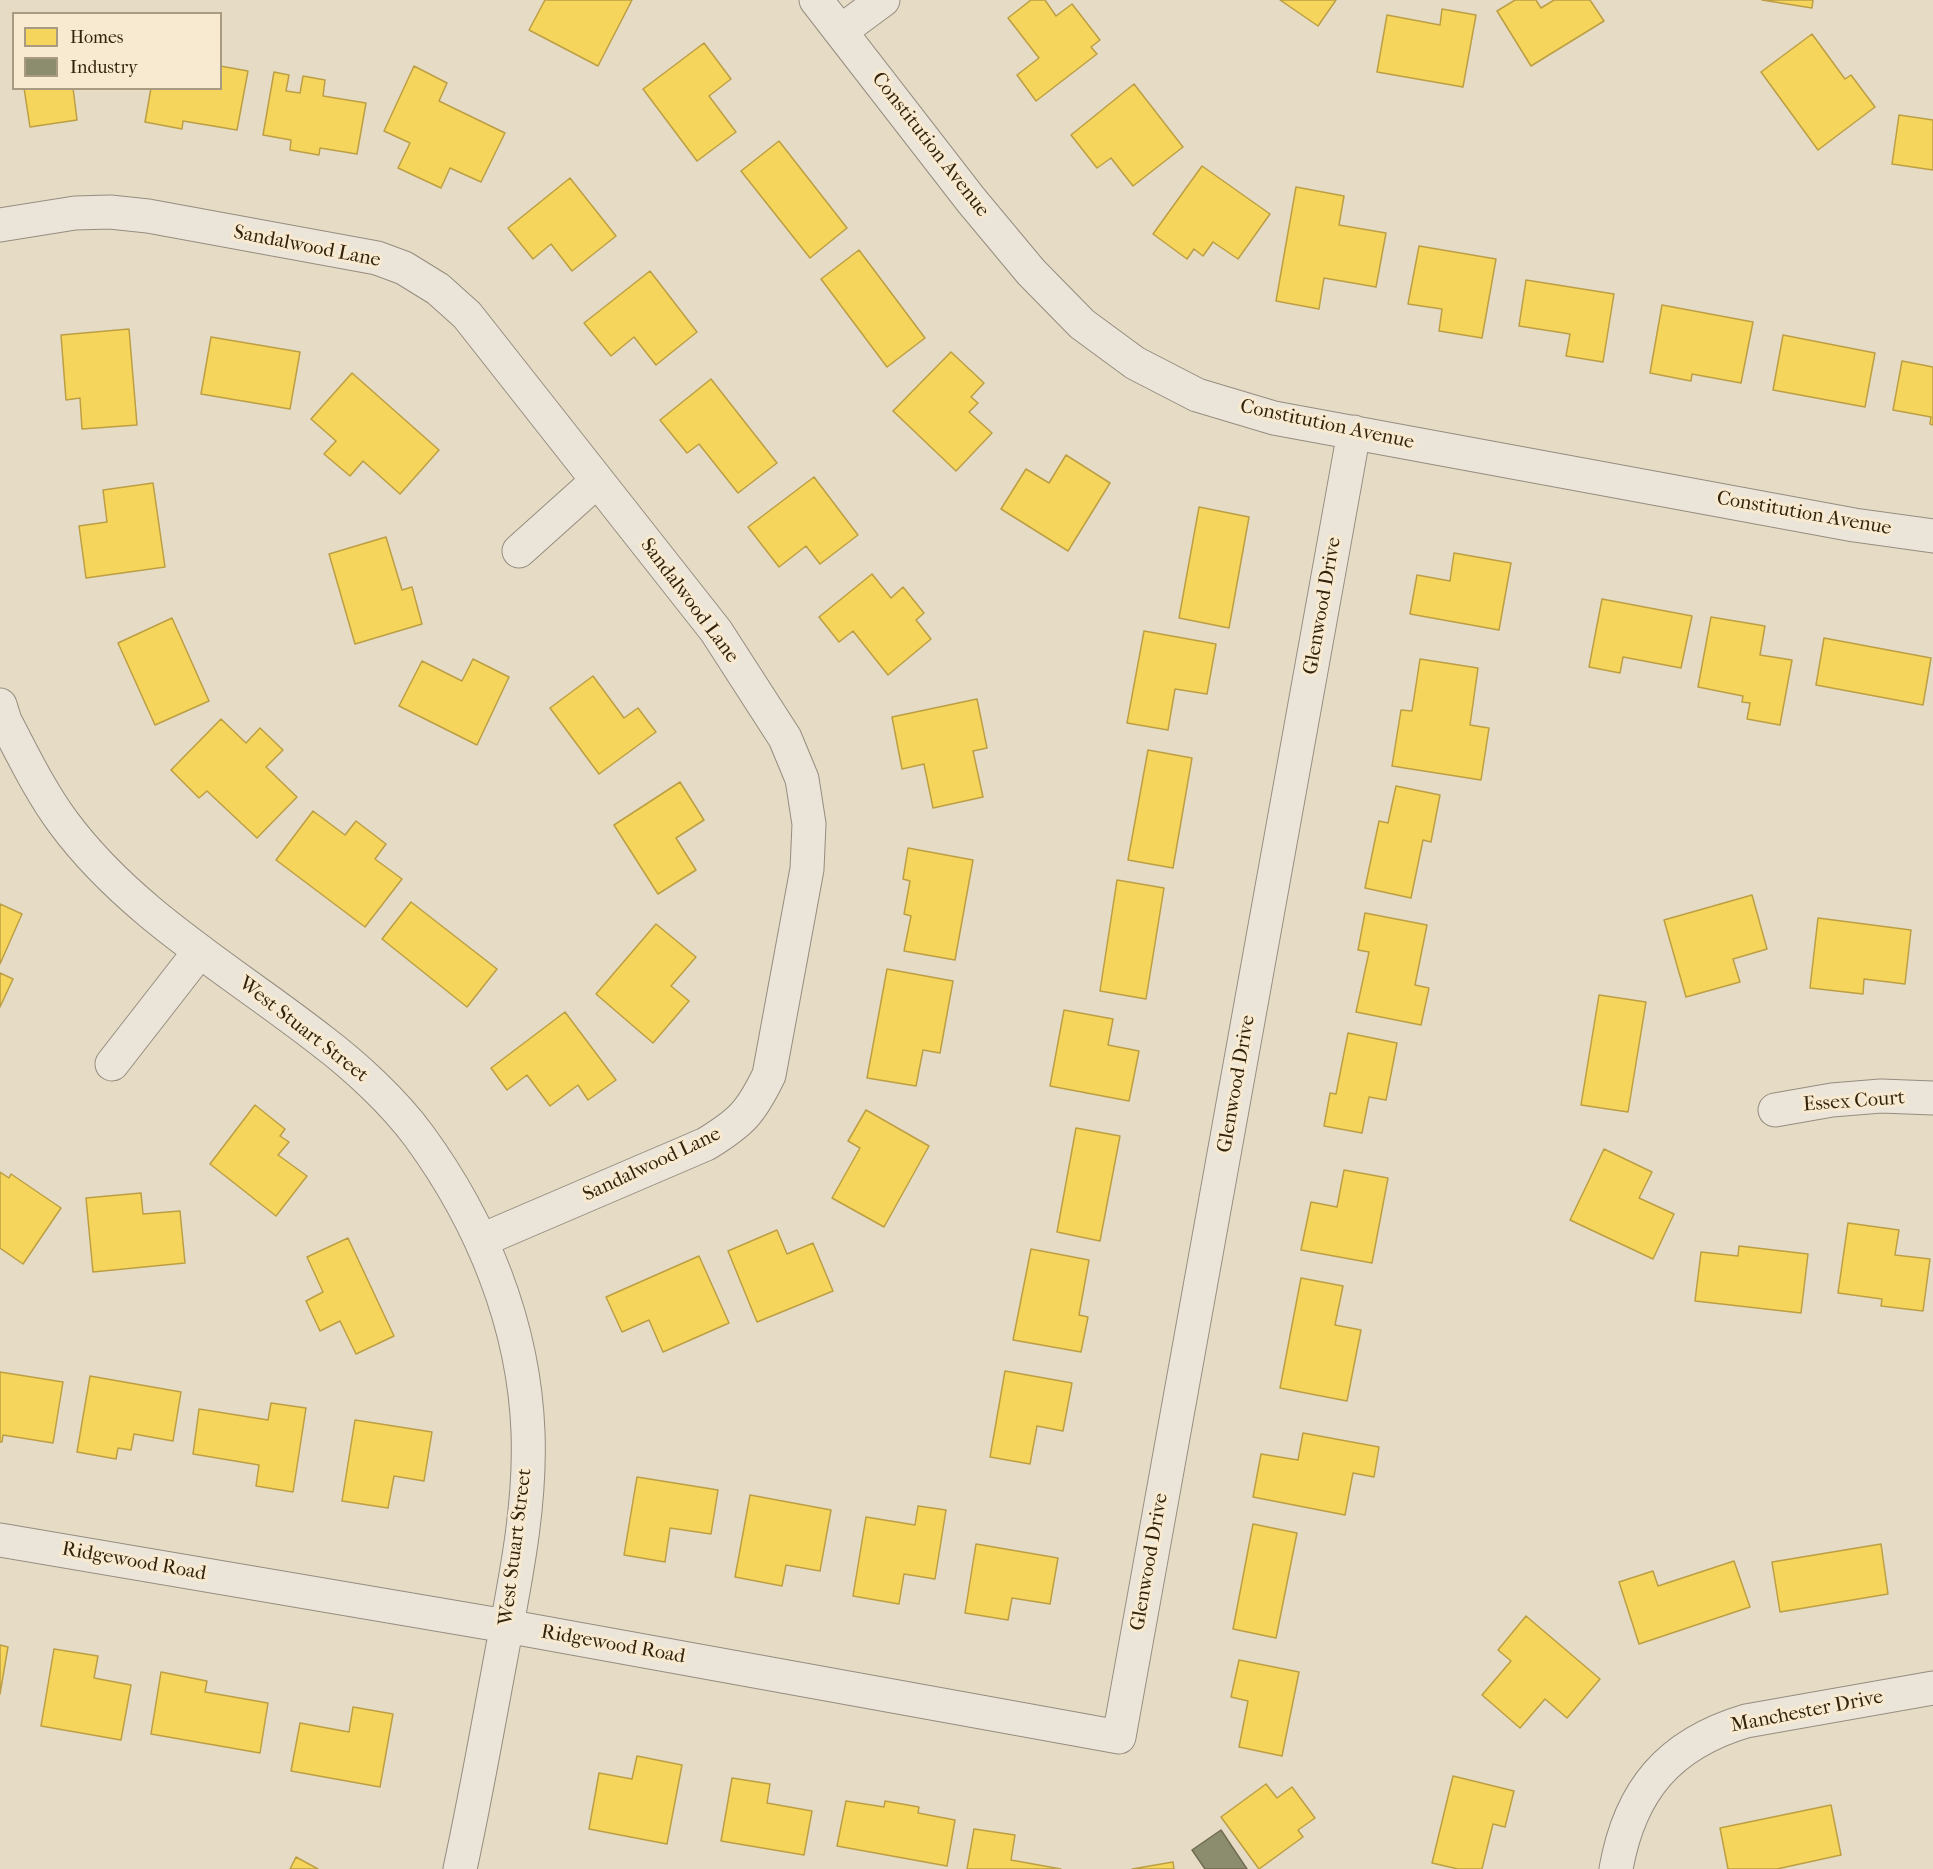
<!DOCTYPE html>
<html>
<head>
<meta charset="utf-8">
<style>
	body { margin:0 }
	#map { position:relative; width:1933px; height:1869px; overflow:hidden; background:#e6dbc5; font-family:"IM FELL French Canon",serif }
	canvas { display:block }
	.legend { position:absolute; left:12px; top:12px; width:210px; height:78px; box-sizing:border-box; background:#f8ead0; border:2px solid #a99a82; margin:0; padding:8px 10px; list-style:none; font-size:18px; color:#33220c }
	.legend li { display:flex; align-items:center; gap:12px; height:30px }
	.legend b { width:30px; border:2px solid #a99a82 }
</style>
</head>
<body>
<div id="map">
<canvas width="1933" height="1869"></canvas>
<ul class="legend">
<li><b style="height:16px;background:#f6d55c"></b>Homes</li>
<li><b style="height:16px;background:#8c8c6e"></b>Industry</li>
</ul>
</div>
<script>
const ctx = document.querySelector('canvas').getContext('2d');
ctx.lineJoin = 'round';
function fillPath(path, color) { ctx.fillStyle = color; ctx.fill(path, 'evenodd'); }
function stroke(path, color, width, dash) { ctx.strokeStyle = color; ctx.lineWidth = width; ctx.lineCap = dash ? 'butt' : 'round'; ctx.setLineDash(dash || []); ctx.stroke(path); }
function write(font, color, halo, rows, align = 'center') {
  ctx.font = font + ' "IM FELL French Canon",serif'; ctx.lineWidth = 6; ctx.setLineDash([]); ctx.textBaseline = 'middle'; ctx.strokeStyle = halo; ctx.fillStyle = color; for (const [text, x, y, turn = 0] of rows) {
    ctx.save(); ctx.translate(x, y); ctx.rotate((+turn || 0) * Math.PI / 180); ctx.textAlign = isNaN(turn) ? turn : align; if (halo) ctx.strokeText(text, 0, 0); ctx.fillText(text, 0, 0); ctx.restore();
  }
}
const homes = new Path2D(`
	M545,0H632L598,66L529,30Z
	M1031,0H1045L1056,16L1072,4L1100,40L1091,47L1097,54L1036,101L1017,75L1039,58L1008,18Z
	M1280,0H1336L1318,26Z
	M1515,0H1536L1541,8L1554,0H1590L1604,21L1531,66L1497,11Z
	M1762,0H1813L1812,8Z
	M1442,9L1476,15L1463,87L1377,72L1387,15L1440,25Z
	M1812,34L1845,79L1851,75L1875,107L1818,150L1761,72Z
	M704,43L731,79L709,96L736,132L697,161L643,89Z
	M220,66L248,71L237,130L183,121L182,129L145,122L151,88H220Z
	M414,66L447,83L439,101L505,133L481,182L450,168L441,188L398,168L410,143L384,131Z
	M274,72L289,75L286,91L300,93L303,76L325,80L323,96L366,103L357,154L320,148L319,155L290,150L291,140L263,135Z
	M1134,84L1183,147L1133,186L1111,158L1097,168L1071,135Z
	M24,88H73L77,120L30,127Z
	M1899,115L1933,120V170L1892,164Z
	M779,141L847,228L810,258L741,171Z
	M1202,166L1270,214L1238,259L1213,242L1203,256L1194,249L1187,259L1153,234Z
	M570,178L616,236L572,271L551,244L533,259L508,228Z
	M1296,187L1344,196L1339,225L1386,233L1376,287L1324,278L1319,309L1276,301Z
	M1419,246L1496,259L1482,338L1439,331L1442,309L1408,304Z
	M859,250L925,338L887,367L821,279Z
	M650,271L697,332L656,365L634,337L611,356L584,323Z
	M1526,280L1614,294L1603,362L1566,356L1570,334L1519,326Z
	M1662,305L1753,322L1741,383L1692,374L1691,381L1650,373Z
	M129,329L137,425L82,429L80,398L66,400L61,335Z
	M1783,335L1875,353L1865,407L1773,390Z
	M211,337L300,352L290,409L201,394Z
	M951,352L984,383L971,397L978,403L969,412L992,433L956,471L893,411Z
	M1902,361L1933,367V425L1930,424L1931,417L1893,410Z
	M352,373L439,450L400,494L363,461L350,476L324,454L336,441L311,419Z
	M711,379L777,463L738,493L699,444L687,453L660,420Z
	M1066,455L1110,483L1068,551L1001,509L1026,469L1049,483Z
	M814,477L858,535L820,564L806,546L779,567L748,527Z
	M153,483L165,567L86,578L79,526L107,522L103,490Z
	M1199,507L1249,517L1229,628L1179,618Z
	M386,537L402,590L412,587L422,624L355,644L329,554Z
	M1454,553L1511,563L1499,630L1410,614L1417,575L1450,581Z
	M872,574L891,598L903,587L924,613L916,620L931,639L888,675L853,631L839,642L819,617Z
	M1602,599L1692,616L1681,668L1623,657L1620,673L1589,667Z
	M1711,617L1765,626L1760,655L1792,660L1780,725L1747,719L1750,703L1742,702L1743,696L1698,687Z
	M172,618L209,701L155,725L118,643Z
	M1144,631L1216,644L1207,694L1175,689L1168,730L1127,723Z
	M1824,638L1931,658L1923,705L1816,685Z
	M473,659L509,677L477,745L399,706L422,661L462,681Z
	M1420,659L1478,668L1470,725L1489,728L1481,780L1392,766L1401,710L1412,711Z
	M593,676L624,718L638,708L656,732L599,774L550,708Z
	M977,699L987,748L973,751L983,797L933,808L924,764L902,769L892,717Z
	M221,719L246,743L260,728L283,750L266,767L297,797L257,838L207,791L199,798L171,770Z
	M1148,750L1192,758L1173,868L1128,860Z
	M680,782L704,820L676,838L696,870L658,894L614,825Z
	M1396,786L1440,795L1431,842L1423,840L1411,898L1365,888L1379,821L1388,823Z
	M313,811L345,835L356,821L386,844L375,859L402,879L365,927L276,860Z
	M908,848L973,860L955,960L904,951L911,916L904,914L910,881L903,879Z
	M1117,880L1164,888L1146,999L1100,991Z
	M1752,895L1767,949L1733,959L1740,982L1686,997L1664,920Z
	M411,902L497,969L467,1007L382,939Z
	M0,904L22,914L0,964Z
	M1365,913L1427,925L1415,985L1429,988L1421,1025L1356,1012L1369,952L1358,950Z
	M1818,918L1911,930L1905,984L1864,979L1863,994L1810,988Z
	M656,924L696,957L671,986L689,1001L653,1043L596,994Z
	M887,969L953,981L940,1053L923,1050L916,1086L867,1078Z
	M0,973L13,979L0,1007Z
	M1599,995L1646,1002L1628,1112L1581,1105Z
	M1064,1010L1113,1019L1108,1045L1139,1051L1129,1101L1050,1086Z
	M565,1012L616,1080L588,1100L578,1085L550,1106L527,1075L507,1090L491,1068Z
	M1348,1033L1397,1043L1386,1100L1369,1097L1362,1133L1324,1126L1330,1093L1336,1094Z
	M255,1105L285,1129L280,1136L289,1142L278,1155L307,1176L276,1216L210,1164Z
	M866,1110L929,1146L884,1227L832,1198L860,1148L848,1141Z
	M1076,1128L1120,1136L1100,1241L1057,1232Z
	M1604,1149L1652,1172L1639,1198L1674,1214L1653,1259L1570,1220Z
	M1344,1170L1388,1178L1372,1263L1301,1250L1311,1202L1337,1207Z
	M0,1172L9,1178L11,1174L61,1208L23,1264L0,1248Z
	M141,1193L143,1214L180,1211L185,1263L93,1272L86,1198Z
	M1848,1223L1899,1230L1895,1255L1930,1259L1923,1311L1881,1306L1882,1299L1838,1293Z
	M777,1230L787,1254L813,1243L833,1291L757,1322L728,1251Z
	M348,1238L394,1336L356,1354L340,1321L320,1331L306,1301L323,1292L307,1257Z
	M1739,1246L1808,1254L1801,1313L1695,1301L1701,1252L1738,1256Z
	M1031,1249L1089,1260L1079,1315L1088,1317L1081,1352L1013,1340Z
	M699,1256L729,1323L663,1352L649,1320L622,1332L606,1297Z
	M1301,1278L1343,1286L1335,1325L1361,1330L1347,1401L1280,1388Z
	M1005,1371L1072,1383L1063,1431L1037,1426L1030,1464L990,1457Z
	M0,1372L63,1382L53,1443L3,1435L2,1442H0Z
	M90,1376L181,1392L173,1441L134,1434L131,1450L118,1448L116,1459L77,1452Z
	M271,1403L306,1408L293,1492L256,1486L259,1465L193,1454L199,1409L268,1420Z
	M355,1420L432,1432L424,1481L394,1476L388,1508L342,1501Z
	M1303,1433L1379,1447L1374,1477L1353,1473L1345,1515L1253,1497L1261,1454L1298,1460Z
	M637,1477L718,1490L711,1534L670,1528L665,1562L624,1555Z
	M750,1495L831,1510L820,1571L786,1565L782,1586L735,1577Z
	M918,1506L946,1510L935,1579L904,1574L899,1604L853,1596L866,1517L915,1525Z
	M1253,1524L1297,1533L1276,1638L1233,1629Z
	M976,1544L1058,1558L1050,1604L1012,1598L1008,1620L965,1613Z
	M1881,1544L1888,1594L1780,1612L1772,1562Z
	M1734,1561L1750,1607L1639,1644L1619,1582L1653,1571L1658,1586Z
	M1526,1616L1600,1679L1567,1718L1545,1699L1520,1728L1482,1695L1511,1661L1498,1650Z
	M0,1645L8,1647L0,1694Z
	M54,1649L98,1656L94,1678L131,1685L121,1740L41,1726Z
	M1239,1660L1299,1672L1282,1756L1239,1747L1248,1701L1231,1697Z
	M161,1672L207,1681L205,1692L268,1703L260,1753L151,1734Z
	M353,1707L393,1714L380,1787L291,1771L300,1723L349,1732Z
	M637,1756L682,1765L667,1844L589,1829L599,1773L632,1779Z
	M1453,1776L1514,1791L1505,1827L1493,1824L1482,1869H1458L1432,1863Z
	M732,1778L770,1784L767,1803L812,1811L804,1855L721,1841Z
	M1266,1784L1277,1798L1292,1787L1315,1818L1298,1830L1303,1837L1259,1869L1221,1817Z
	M846,1801L884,1807L885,1801L919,1807L918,1813L955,1820L947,1866L837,1846Z
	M1831,1805L1841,1855L1777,1869H1728L1720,1828Z
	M974,1829L1015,1835L1011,1860L1061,1869H967Z
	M296,1857L318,1869H290Z
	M1173,1862L1174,1869H1132Z`);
fillPath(homes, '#f6d55c');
stroke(homes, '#bc9f44', 1.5);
const industry = new Path2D(`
	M1221,1830L1247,1869H1205L1192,1850Z`);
fillPath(industry, '#8c8c6e');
stroke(industry, '#716c51', 1.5);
const minor = new Path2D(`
	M816,0L971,200L1031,272L1082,324L1135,363L1197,395L1274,418L1854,525L1933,536
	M841,31L883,0
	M0,225L75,213L110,212L148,216L377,258L404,268L438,289L467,315L716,631L785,738L802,779L809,824L807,869L769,1075C751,1112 742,1122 706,1144L482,1240
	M519,551L597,481
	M0,705L5,721C23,755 40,791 63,822C130,913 234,972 322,1041C355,1066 394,1102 419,1136C482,1222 524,1325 528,1432C531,1509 514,1586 500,1662C487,1731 475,1800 460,1869
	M112,1064L200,951
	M1775,1110L1832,1100L1881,1096L1933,1098
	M0,1540L506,1626L1119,1737L1354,432
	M1616,1869C1630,1790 1669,1744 1746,1721L1933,1688`);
stroke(minor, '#968d7f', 35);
stroke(minor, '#eae4d9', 33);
write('20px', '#33220c', '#f8ead0', [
	["Constitution Avenue",930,145,52],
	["Sandalwood Lane",307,247,11],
	["Constitution Avenue",1327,425,12],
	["Constitution Avenue",1804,514,10],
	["Sandalwood Lane",689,601,53],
	["Glenwood Drive",1323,606,-80],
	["West Stuart Street",303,1030,38],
	["Glenwood Drive",1237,1084,-80],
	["Essex Court",1854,1102,-4],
	["Sandalwood Lane",652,1165,-25],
	["West Stuart Street",516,1547,-83],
	["Ridgewood Road",134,1562,10],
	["Glenwood Drive",1150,1562,-80],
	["Ridgewood Road",613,1645,10],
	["Manchester Drive",1807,1712,-11]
]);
</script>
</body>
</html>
